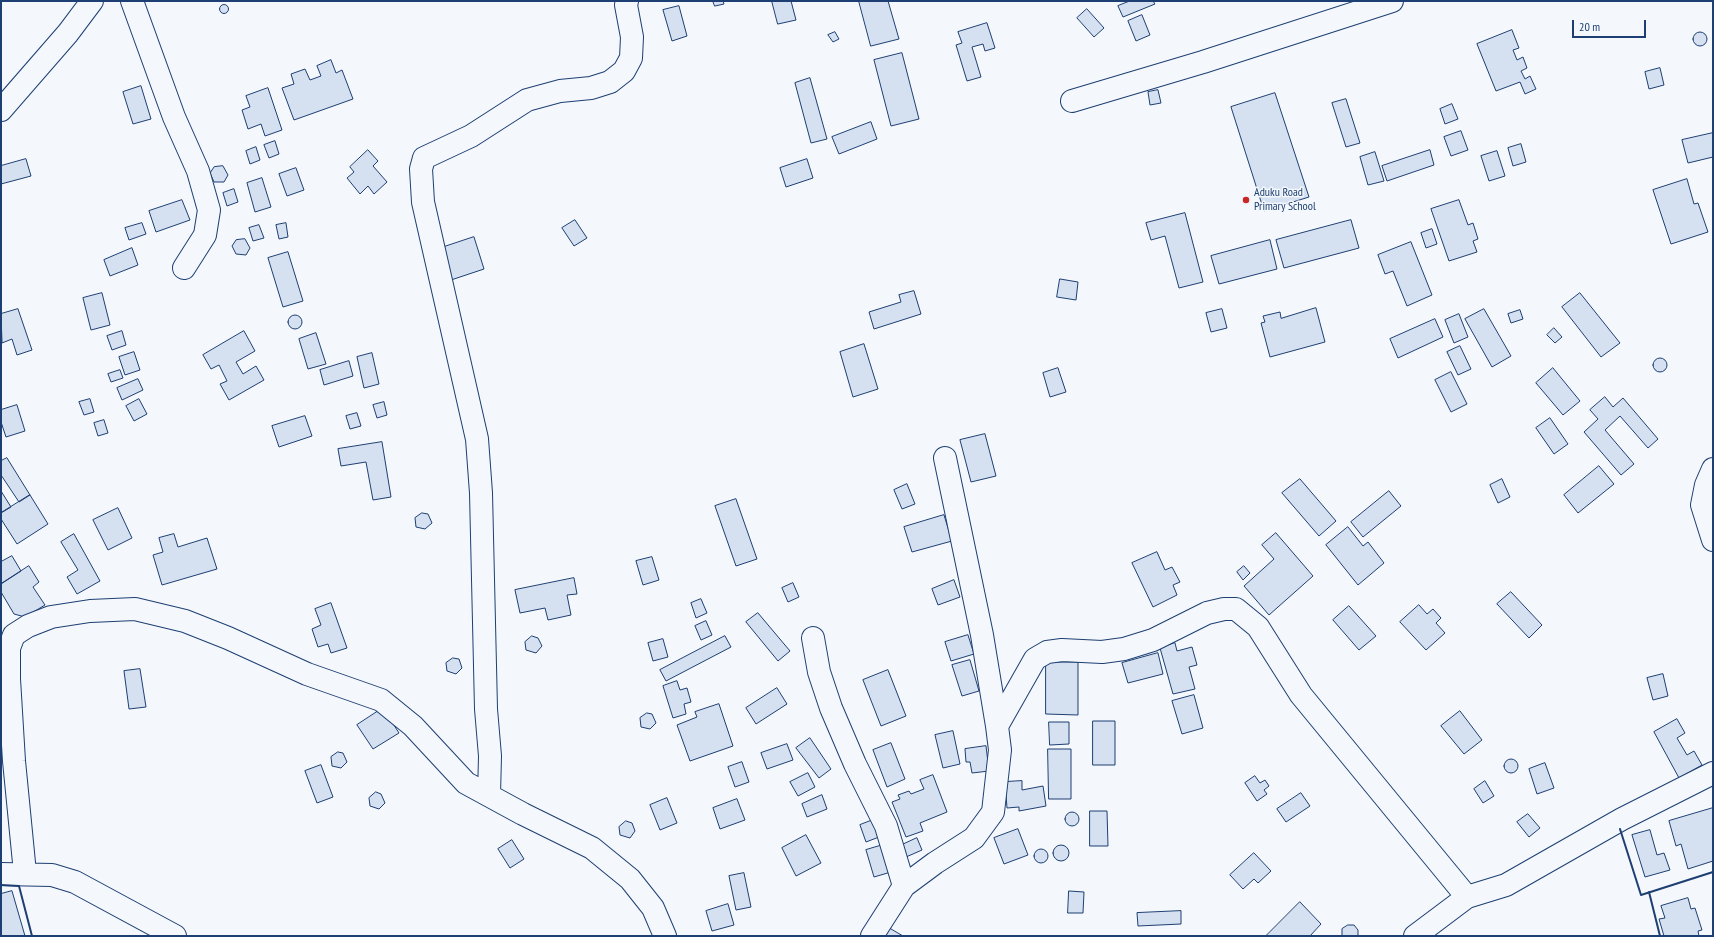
<!DOCTYPE html>
<html>
<head>
<meta charset="utf-8">
<style>
	body { margin:0 }
	#map { position:relative; width:1714px; height:937px; overflow:hidden; background:#f4f7fb; font-family:"PT Sans Narrow",sans-serif }
	canvas { display:block }
	.frame { position:absolute; inset:0; border:2px solid #1d3f73; pointer-events:none }
	.scale { position:absolute; left:1572px; top:20px; width:74px; height:18px; box-sizing:border-box; border:2px solid #1d3f73; border-top:0; padding-left:5px; font-size:12px; line-height:14px; white-space:nowrap; color:#1d3f73; -webkit-text-stroke:3px #f4f7fb; paint-order:stroke }
</style>
</head>
<body>
<div id="map">
<canvas width="1714" height="937"></canvas>
<div class="frame"></div>
<div class="scale">20 m</div>
</div>
<script>
const ctx = document.querySelector('canvas').getContext('2d');
ctx.lineJoin = 'round';
function fillPath(path, color) { ctx.fillStyle = color; ctx.fill(path, 'evenodd'); }
function stroke(path, color, width, dash) { ctx.strokeStyle = color; ctx.lineWidth = width; ctx.lineCap = dash ? 'butt' : 'round'; ctx.setLineDash(dash || []); ctx.stroke(path); }
function write(font, color, halo, rows, align = 'center') {
  ctx.font = font + ' "PT Sans Narrow",sans-serif'; ctx.lineWidth = 3; ctx.setLineDash([]); ctx.textBaseline = 'middle'; ctx.strokeStyle = halo; ctx.fillStyle = color; for (const [text, x, y, turn = 0] of rows) {
    ctx.save(); ctx.translate(x, y); ctx.rotate((+turn || 0) * Math.PI / 180); ctx.textAlign = isNaN(turn) ? turn : align; if (halo) ctx.strokeText(text, 0, 0); ctx.fillText(text, 0, 0); ctx.restore();
  }
}
const building = new Path2D(`
	M713,1H723L724,4L715,6Z
	M772,1H791L796,20L778,24Z
	M859,1H888L899,39L871,46Z
	M1130,1H1153L1155,4L1123,17L1118,6Z
	M219.5 9a4.5 4.5 0 1 1 9 0a4.5 4.5 0 1 1-9 0Z
	M679,6L687,36L672,41L663,10Z
	M1087,9L1104,28L1094,37L1077,18Z
	M1142,15L1150,35L1136,41L1128,21Z
	M987,23L995,48L985,51L983,44L972,47L981,77L967,81L956,45L962,43L958,32Z
	M1512,30L1519,48L1513,50L1517,60L1523,57L1527,68L1521,71L1525,79L1530,76L1536,89L1525,94L1520,82L1496,91L1477,44Z
	M1693 39a7 7 0 1 1 14 0a7 7 0 1 1-14 0Z
	M835,32L839,39L833,42L828,35Z
	M902,53L919,119L891,126L874,60Z
	M331,60L336,73L342,70L353,99L294,120L282,88L294,84L291,74L305,69L310,80L321,76L317,66Z
	M1660,68L1664,85L1649,89L1645,72Z
	M810,78L827,139L811,143L795,83Z
	M141,86L151,119L133,124L123,92Z
	M268,88L282,130L265,136L261,124L248,129L242,110L250,107L246,96Z
	M1158,90L1161,103L1150,105L1148,92Z
	M1275,93L1309,197L1264,211L1231,107Z
	M1346,99L1360,143L1346,147L1332,103Z
	M1452,104L1458,119L1445,124L1440,109Z
	M871,122L877,139L839,154L832,137Z
	M1461,131L1468,150L1451,156L1444,137Z
	M1713,133V157L1688,163L1682,140Z
	M275,141L279,154L269,158L264,145Z
	M1521,144L1526,162L1513,166L1508,148Z
	M256,147L260,160L250,164L246,151Z
	M368,150L378,161L373,166L387,182L374,194L368,186L360,194L347,178L354,172L350,167Z
	M1430,150L1434,165L1387,181L1382,166Z
	M1497,151L1505,176L1489,181L1481,156Z
	M1375,152L1384,181L1368,185L1360,157Z
	M26,159L31,176L1,184V166Z
	M807,159L813,178L786,187L780,168Z
	M223,166L228,175L224,182H214L210,173L214,167Z
	M296,168L304,190L287,196L279,174Z
	M262,178L271,207L255,212L247,183Z
	M1687,179L1694,204L1698,203L1708,232L1671,244L1653,190Z
	M234,189L238,202L227,206L223,193Z
	M182,200L190,220L156,232L149,211Z
	M1459,200L1468,225L1473,223L1478,239L1473,241L1477,252L1449,261L1431,209Z
	M1185,213L1203,282L1179,288L1165,236L1151,240L1146,223Z
	M575,220L587,238L574,246L562,228Z
	M1351,220L1359,248L1284,268L1276,240Z
	M142,223L146,234L129,240L125,228Z
	M286,223L288,237L279,239L276,225Z
	M259,225L264,238L253,241L249,228Z
	M1432,229L1437,244L1426,248L1421,233Z
	M474,237L484,269L451,280L441,248Z
	M245,239L250,248L246,255L236,254L232,246L236,240Z
	M1270,240L1277,269L1219,284L1211,256Z
	M1411,242L1432,295L1407,306L1393,271L1385,274L1378,255Z
	M132,248L138,265L110,276L104,260Z
	M288,252L303,301L283,307L268,258Z
	M1060,279L1078,282L1076,300L1057,297Z
	M914,291L921,314L874,329L869,312L901,302L899,295Z
	M102,293L110,325L91,330L83,298Z
	M1580,293L1620,343L1601,357L1562,307Z
	M1316,308L1325,342L1270,357L1261,323L1265,322L1263,316L1280,312L1281,318Z
	M18,309L32,350L17,355L12,339L2,343L1,314Z
	M1222,309L1227,328L1211,332L1206,313Z
	M1484,309L1511,356L1492,367L1465,319Z
	M1520,310L1523,319L1511,323L1508,314Z
	M1459,314L1468,337L1454,343L1445,320Z
	M288 322a7 7 0 1 1 14 0a7 7 0 1 1-14 0Z
	M1435,319L1443,337L1398,358L1390,339Z
	M1554,328L1562,337L1555,343L1547,335Z
	M122,331L126,345L112,350L107,336Z
	M244,331L255,351L236,362L243,374L256,366L264,380L229,400L220,384L227,381L219,365L211,369L203,355Z
	M316,333L326,364L308,369L299,339Z
	M864,344L878,389L853,397L840,352Z
	M1460,346L1471,369L1458,375L1447,352Z
	M134,352L140,370L125,375L119,357Z
	M372,353L379,384L364,388L357,357Z
	M1653 365a7 7 0 1 1 14 0a7 7 0 1 1-14 0Z
	M349,361L353,376L324,385L320,370Z
	M1058,368L1066,392L1050,397L1043,373Z
	M1553,368L1580,401L1563,415L1536,383Z
	M120,370L123,378L111,382L108,374Z
	M1451,372L1467,404L1451,412L1435,380Z
	M138,379L143,390L122,400L117,388Z
	M1605,397L1613,407L1623,398L1658,439L1648,448L1620,416L1605,430L1634,464L1621,475L1584,432L1598,419L1590,410Z
	M90,399L94,412L84,415L79,402Z
	M139,399L147,414L134,421L126,406Z
	M384,402L387,415L377,418L373,405Z
	M17,405L25,431L6,437L1,422V410Z
	M357,413L361,426L350,429L346,416Z
	M305,416L312,436L279,447L272,426Z
	M1550,418L1568,444L1554,454L1536,428Z
	M104,420L108,433L98,436L94,423Z
	M985,434L996,476L971,482L960,440Z
	M382,442L391,497L373,500L366,462L341,466L338,449Z
	M7,458L30,495L19,502L1,475V461Z
	M1599,466L1614,484L1578,513L1564,495Z
	M1300,479L1336,521L1319,536L1282,493Z
	M1502,479L1510,497L1498,503L1490,485Z
	M907,484L915,504L902,509L894,490Z
	M1,491L11,507L1,513Z
	M1389,491L1401,506L1363,537L1351,522Z
	M30,495L48,524L17,544L1,519V513Z
	M736,499L757,559L736,566L715,506Z
	M118,508L132,538L108,550L93,520Z
	M422,513L428,514L432,523L425,529L416,527L415,518Z
	M944,515L952,541L912,552L904,527Z
	M1348,527L1363,546L1368,542L1384,563L1358,585L1326,545Z
	M1276,533L1313,576L1269,615L1244,586L1274,559L1262,545Z
	M74,534L100,581L77,594L67,577L78,570L61,542Z
	M174,534L178,547L207,538L217,569L162,585L153,555L163,552L159,538Z
	M1157,552L1165,570L1172,567L1180,582L1173,585L1177,595L1153,607L1132,563Z
	M12,556L21,571L1,584V562Z
	M652,557L659,580L643,585L636,561Z
	M29,566L39,582L33,587L45,605L25,617L14,614L1,592V584Z
	M1244,566L1250,573L1243,580L1237,572Z
	M574,578L577,594L567,595L571,615L548,620L545,608L520,613L515,590Z
	M954,580L960,597L938,605L932,589Z
	M793,583L799,597L788,602L782,588Z
	M1511,592L1542,625L1529,638L1497,604Z
	M701,599L707,613L696,618L691,603Z
	M331,603L347,648L331,653L328,644L318,647L312,629L321,625L315,609Z
	M1419,605L1427,614L1433,609L1441,618L1436,623L1445,633L1426,650L1400,622Z
	M1349,606L1376,636L1359,650L1333,620Z
	M758,613L790,651L778,661L746,622Z
	M706,621L712,635L701,640L695,626Z
	M968,635L974,654L951,661L945,642Z
	M532,636L538,638L542,646L536,653L526,650L525,642Z
	M725,636L731,647L666,681L660,670Z
	M663,639L668,657L653,661L648,643Z
	M1175,643L1177,651L1192,647L1197,665L1189,667L1195,689L1173,694L1160,648Z
	M1158,653L1163,674L1128,683L1122,663Z
	M453,658L459,659L462,668L456,674L447,671L446,663Z
	M970,660L979,691L962,696L952,665Z
	M1046,662H1078V715L1046,714Z
	M140,669L146,707L129,709L124,671Z
	M888,670L906,716L881,726L863,680Z
	M1663,674L1668,696L1653,700L1647,678Z
	M677,681L680,690L687,688L691,702L684,704L686,714L673,718L663,686Z
	M777,688L787,704L756,724L746,708Z
	M1194,695L1203,728L1182,734L1172,701Z
	M719,704L733,746L690,761L677,725L697,717L695,712Z
	M383,708L399,733L373,749L357,725Z
	M1460,711L1482,740L1464,754L1441,726Z
	M647,713L652,714L656,723L650,729L641,727L640,718Z
	M1677,719L1685,733L1677,738L1687,755L1694,751L1702,765L1679,778L1654,732Z
	M1093,721H1115V765H1093Z
	M1049,722H1069V744L1050,745Z
	M953,731L960,764L943,768L935,735Z
	M810,738L831,769L819,778L796,748Z
	M891,743L905,779L887,787L873,750Z
	M787,744L793,760L767,769L761,753Z
	M986,746L989,771L972,773L970,762H966L965,749Z
	M1048,749H1071V799H1049Z
	M338,752L343,753L347,762L341,768L332,766L331,757Z
	M1504 766a7 7 0 1 1 14 0a7 7 0 1 1-14 0Z
	M742,762L749,782L735,787L728,767Z
	M1545,763L1554,788L1537,794L1529,769Z
	M321,765L333,797L317,803L305,771Z
	M808,773L815,787L798,796L790,782Z
	M933,775L947,812L920,823L923,831L906,837L892,802L900,799L898,795L909,791L911,794L924,789L920,780Z
	M1255,776L1260,783L1265,780L1269,786L1264,790L1267,794L1257,801L1245,783Z
	M1022,781V790L1043,786L1046,806L1019,811V807L1007,808L1005,782Z
	M1485,781L1494,796L1483,803L1474,789Z
	M376,792L381,794L385,803L379,809L370,806L369,798Z
	M1301,793L1310,806L1286,822L1277,809Z
	M822,795L827,809L807,817L802,804Z
	M667,798L677,823L660,830L650,805Z
	M737,799L745,820L720,829L713,808Z
	M1713,808V861L1688,869L1681,844L1676,846L1669,821Z
	M1090,811H1107L1108,846H1090Z
	M1065 819a7 7 0 1 1 14 0a7 7 0 1 1-14 0Z
	M1528,814L1540,828L1529,837L1517,822Z
	M873,820L879,837L866,842L860,825Z
	M626,821L632,823L635,831L630,838L620,835L619,827Z
	M1018,829L1028,855L1004,864L994,838Z
	M1650,830L1657,855L1664,853L1670,870L1645,877L1632,835Z
	M806,835L821,863L796,876L782,848Z
	M917,838L922,850L906,857L902,845Z
	M512,840L524,859L510,868L498,849Z
	M1053 853a8 8 0 1 1 16 0a8 8 0 1 1-16 0Z
	M883,845L891,872L874,877L866,850Z
	M1034 856a7 7 0 1 1 14 0a7 7 0 1 1-14 0Z
	M1254,853L1271,871L1258,883L1254,879L1243,889L1230,875Z
	M744,873L751,907L736,910L729,876Z
	M12,891L25,936H1V894Z
	M1069,891L1084,892L1083,913H1068Z
	M1688,898L1691,909L1695,908L1702,930L1698,931L1699,936H1664L1659,919L1665,918L1661,906Z
	M1300,902L1321,924L1310,936H1266Z
	M728,904L734,925L712,931L706,911Z
	M1181,911V924L1138,926L1137,913Z
	M1348,925H1354L1358,930V936H1342V929Z
	M886,926L903,936H880Z`);
fillPath(building, '#d5e0f0');
stroke(building, '#1d3f73', 1);
const minor = new Path2D(`
	M132,1L174,117L198,171L209,210L205,235L184,268
	M1072,101L1203,62L1392,1
	M1,110L68,33L92,1
	M1713,469L1706,485L1702,505L1713,540
	M813,638L819,672L831,708L855,764L886,826L904,886
	M997,726L1035,659L1047,652L1062,650L1102,652L1124,649L1153,640L1207,613L1224,609H1236L1258,627L1301,695L1467,897
	M489,795L490,756L486,709L481,493L477,439L423,202L421,169L424,158L471,136L527,100L560,91L591,88L610,82L624,71L631,58L632,37L626,5L627,1
	M25,873L14,761L9,679V648L14,635L28,626L51,617L90,611L135,609L185,621L228,638L307,674L381,700L413,726L466,783L523,814L592,848L630,879L653,908L665,936
	M1,874L52,875L75,882L175,936
	M872,936L904,886L935,863L974,838L993,812L1000,750L997,726L982,635L945,458
	M1415,936L1467,897L1506,885L1622,819L1713,773`);
stroke(minor, '#1d3f73', 24);
stroke(minor, '#f4f7fb', 22);
stroke(new Path2D(`
	M1620,829L1641,895L1713,872
	M1,885L19,886L32,936
	M1649,892L1660,936`), '#1d3f73', 2);
for (const [x, y, r, color] of [
	[1246,200,4,"#c62828"]
]) { const dot = new Path2D(); dot.arc(x, y, r, 0, 2 * Math.PI); ctx.fillStyle = color; ctx.fill(dot); stroke(dot, '#f4f7fb', 1.5); }
write('12px', '#1d3f73', '#f4f7fb', [
	["Aduku Road",1254,193],
	["Primary School",1254,207]
], 'left');
</script>
</body>
</html>
